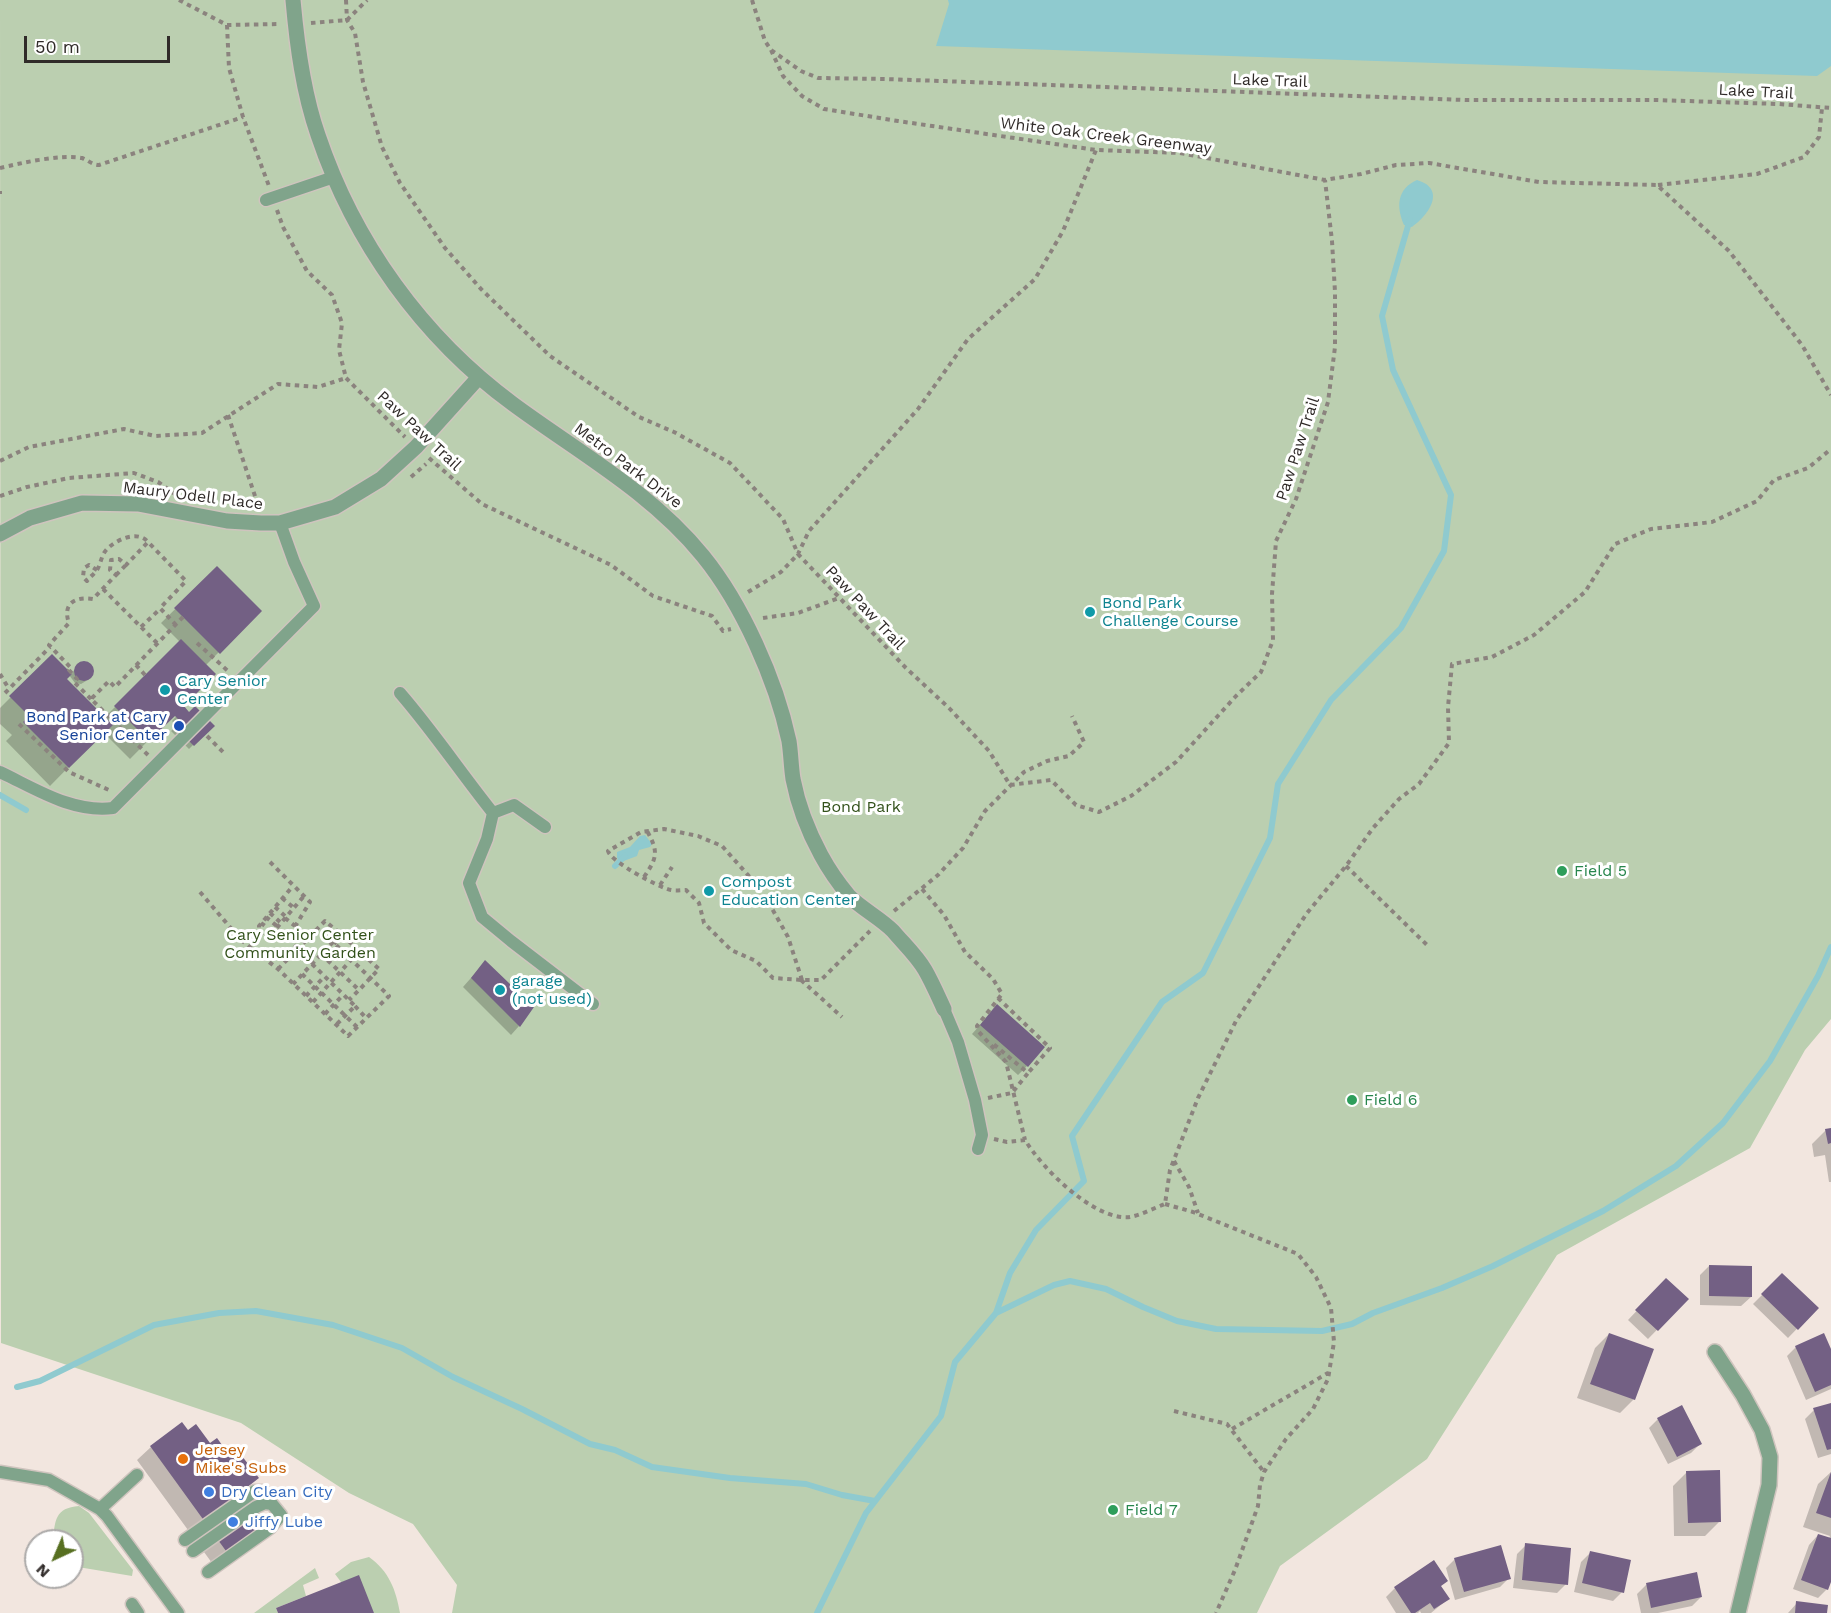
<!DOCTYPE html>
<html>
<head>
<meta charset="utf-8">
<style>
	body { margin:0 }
	#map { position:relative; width:1831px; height:1613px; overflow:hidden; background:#f2e6df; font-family:"Work Sans",sans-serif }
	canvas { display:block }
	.north { position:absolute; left:24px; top:1529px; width:60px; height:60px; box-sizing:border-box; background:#fff; border:2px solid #acaaa9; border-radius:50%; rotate:224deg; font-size:16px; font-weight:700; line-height:24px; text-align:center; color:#302b29 }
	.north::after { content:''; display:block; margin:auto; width:21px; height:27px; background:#576f21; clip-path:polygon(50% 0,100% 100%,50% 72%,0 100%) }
	.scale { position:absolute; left:24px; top:36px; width:146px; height:27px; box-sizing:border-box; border:3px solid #302b29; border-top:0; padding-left:8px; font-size:18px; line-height:21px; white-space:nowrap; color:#302b29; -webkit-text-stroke:4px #fff; paint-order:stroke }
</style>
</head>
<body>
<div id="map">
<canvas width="1831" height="1613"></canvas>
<div class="north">N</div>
<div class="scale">50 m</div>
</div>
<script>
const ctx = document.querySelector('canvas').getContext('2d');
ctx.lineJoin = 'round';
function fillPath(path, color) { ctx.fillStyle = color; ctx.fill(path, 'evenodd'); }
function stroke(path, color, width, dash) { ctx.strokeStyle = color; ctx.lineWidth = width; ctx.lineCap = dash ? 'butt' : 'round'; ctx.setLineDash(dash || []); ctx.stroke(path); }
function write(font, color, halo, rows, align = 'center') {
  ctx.font = font + ' "Work Sans",sans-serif'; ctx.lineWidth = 6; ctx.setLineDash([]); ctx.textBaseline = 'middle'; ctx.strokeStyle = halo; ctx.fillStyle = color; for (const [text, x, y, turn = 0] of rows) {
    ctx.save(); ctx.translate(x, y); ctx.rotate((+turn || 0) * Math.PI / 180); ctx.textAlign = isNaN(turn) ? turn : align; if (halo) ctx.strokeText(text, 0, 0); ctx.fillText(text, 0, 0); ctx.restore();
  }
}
fillPath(new Path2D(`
	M0,0H1831V1019L1805,1050L1750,1148L1557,1255L1427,1459L1280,1566L1257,1613H452L457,1585L413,1524L349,1493L241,1423L1,1343Z
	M79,1506L89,1513L133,1570L132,1576L72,1566V1541H53C55,1520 55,1508 79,1506Z
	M369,1557C389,1571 396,1590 400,1613H374L341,1582L335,1574L351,1562Z
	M315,1568L319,1578L303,1585L306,1596L276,1608L278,1613H254Z`), '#bbcfb0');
fillPath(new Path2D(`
	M948,0H1831V66L1817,76L936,46L949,4Z
	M1417,180C1447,189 1429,215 1412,227L1404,225C1396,206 1397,189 1417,180Z
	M645,835L652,844L650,847L639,850L637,856L621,862L617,858V852L630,847L640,836Z`), '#8fcacf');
fillPath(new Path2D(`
	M217,568L260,611L206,665L214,674L130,759L103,732L50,786L6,741L12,735L0,724V708L52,656L71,675L78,664L84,662L89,663L92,668L90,677L86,681L81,684L75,683L69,675L65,679L104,718L180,642L161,623Z
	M184,708L189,714L212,726L189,749L171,731L177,726L172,721Z
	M485,962L519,1026L511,1035L463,987Z
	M997,1006L1027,1066L1018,1075L972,1034Z
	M1826,1130H1831V1182H1829L1825,1155L1814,1157L1812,1144Z
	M1709,1266L1751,1297L1741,1306L1700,1305V1275Z
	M1782,1275L1817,1308L1788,1338L1753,1304Z
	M1666,1280L1687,1299L1648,1339L1628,1320Z
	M1609,1334L1634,1399L1620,1413L1577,1398L1595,1348Z
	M1796,1347L1831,1353V1389L1806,1400L1787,1356Z
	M1831,1404V1454L1818,1458L1805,1419L1814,1410Z
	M1658,1419L1700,1444L1691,1453L1668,1464L1649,1428Z
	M187,1432L230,1458L257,1478L240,1494L262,1523L248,1537L212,1563L137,1460L151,1447Z
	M1687,1472L1719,1522L1705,1536H1674L1673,1486Z
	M1831,1472V1577L1827,1589L1818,1598L1793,1589L1809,1545L1818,1535L1829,1539L1830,1536L1803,1527L1818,1484Z
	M1526,1545L1566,1584L1557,1593L1513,1588L1517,1554Z
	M1590,1553L1622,1592L1613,1601L1574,1592L1581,1562Z
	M1455,1559L1509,1578L1500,1587L1455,1600L1446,1568Z
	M1434,1563L1440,1587L1448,1599L1431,1613H1421L1420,1611L1418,1613H1396L1386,1597L1395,1588Z
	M1646,1585L1701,1597L1692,1606L1658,1613H1641L1637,1594Z
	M1797,1603L1825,1613H1788Z`), '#0003');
stroke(new Path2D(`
	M0,795L26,810
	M615,866L625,856
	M996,1313L1054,1285L1070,1281L1106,1289L1143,1307L1177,1321L1216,1329L1322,1331L1352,1324L1373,1313L1442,1288L1493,1266L1603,1211L1676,1166L1723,1123L1770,1061L1818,976L1831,947
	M17,1387L40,1381L154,1325L219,1313L256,1311L333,1325L402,1348L453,1377L522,1409L590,1444L615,1450L652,1467L730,1478L806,1484L842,1495L875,1501
	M817,1613L866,1513L941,1416L955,1362L996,1313L1010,1273L1036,1230L1084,1181L1072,1136L1162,1002L1203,973L1270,838L1278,784L1331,700L1401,628L1444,551L1451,495L1393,370L1382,316L1410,219`), '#8fcacf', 6);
fillPath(new Path2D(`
	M217,566L262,611L220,654L174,608Z
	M181,639L216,674L184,706L189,712L195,706L215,726L194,746L174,726L180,721L175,716L149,741L114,706Z
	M52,654L72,674L67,679L113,725L69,768L23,722L29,716L9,696Z
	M74 671a10 10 0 1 1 20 0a10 10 0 1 1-20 0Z
	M485,960L534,1007L520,1027L471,978Z
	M997,1004L1045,1047L1028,1067L980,1025Z
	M1831,1128V1143L1828,1144L1825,1129Z
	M1709,1265L1752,1266V1297L1709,1296Z
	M1782,1273L1819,1308L1798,1330L1761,1294Z
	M1666,1278L1689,1299L1658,1331L1635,1310Z
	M1609,1333L1654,1349L1635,1400L1590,1384Z
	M1824,1333L1831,1349V1385L1815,1392L1795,1346Z
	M1831,1403V1449L1827,1450L1813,1408Z
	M1682,1405L1702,1444L1677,1457L1657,1418Z
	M182,1422L188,1430L196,1424L210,1443L217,1438L230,1456L238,1451L259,1478L241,1492L264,1524L226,1551L150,1446Z
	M1720,1470L1721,1522L1688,1523L1686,1471Z
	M1831,1472V1518L1816,1513Z
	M1818,1534L1831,1538V1582L1828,1590L1801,1580Z
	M1525,1543L1571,1548L1568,1585L1522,1580Z
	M1501,1545L1511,1579L1464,1592L1454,1558Z
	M1590,1551L1631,1560L1624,1593L1582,1583Z
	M1434,1560L1448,1581L1441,1586L1450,1599L1434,1609L1430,1603L1415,1613H1411L1394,1587Z
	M1697,1572L1702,1597L1651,1608L1646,1583Z
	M359,1575L374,1613H278L276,1608Z
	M1796,1601L1828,1605L1827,1613H1795Z`), '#736084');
const service = new Path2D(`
	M266,200L334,177
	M400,693C433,731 461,773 493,813L487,839L469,883L482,917L511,941L593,1004
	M0,772C36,789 72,813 113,808L314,606L294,562L280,523
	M493,813L514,805L545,827
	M944,1009L958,1042L975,1100L982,1135L978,1149
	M0,1472L49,1480L100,1509L107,1516L178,1613
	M100,1509L137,1475
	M185,1540L255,1491H264L272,1504
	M193,1551L256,1507L265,1503L272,1504L281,1515L270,1528L208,1572
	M132,1604L138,1613`);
const minor = new Path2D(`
	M293,0C297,45 303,92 318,135C354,242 422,337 513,404C578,452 651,492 703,556C742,604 776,680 789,741C791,754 791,766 793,779C798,805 808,831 821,855C828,868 839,884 849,896C862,909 880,918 893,931C903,943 917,956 925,970C932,982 938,996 944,1009
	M0,534L30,518L82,503L138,504L227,521L261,523H280L335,507L381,479L416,447L479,377
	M1715,1352L1743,1395L1762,1430L1770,1457L1769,1485L1738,1613`);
stroke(service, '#cfc4be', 15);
stroke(minor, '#cfc4be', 18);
stroke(new Path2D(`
	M179,0L227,25L280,24
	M346,0L347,20L355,33L363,82L382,147L400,183L445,248L481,289L550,356L639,417L674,432L730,463L783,519L798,554L809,531L918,409L968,339L1035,279L1063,231L1096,150
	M752,0L765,41L771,50L801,71L818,78L885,79L1465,100H1655L1779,104L1831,108
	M311,23L347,20L367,0
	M227,25L229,68L243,117L269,186
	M771,50L783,76L802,96L824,109L898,121L1096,150L1180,153L1325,180L1361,174L1396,165L1429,163L1539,182L1657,185L1729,251L1802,345L1831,395
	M0,168C21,163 61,154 82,158C88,160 92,165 99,165L243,117
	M1658,185L1757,174L1804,157L1819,137L1822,108
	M0,191V194
	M277,210L283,227L307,271L332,295L342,323L339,350L346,378
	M346,378L405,437
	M228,415L259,508
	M429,458L482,504L611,565L653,596L712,616L723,631L731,629
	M0,461L29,447L124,429L155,436L202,433L278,384L318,387L346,378
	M411,477L426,464
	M0,496L27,487L69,478L134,473L158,482L175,494
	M97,570L89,565L84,568L83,577L87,581C90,577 94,574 97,570C101,564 101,555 107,549C117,539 138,530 148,542
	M116,575L126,565
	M103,589L157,643
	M748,592L781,572L798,554L906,668L949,708L989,751L1010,785L1051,780L1076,805L1099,812L1131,796L1176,762L1236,696L1261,672L1273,640L1272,594L1276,541L1296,499L1328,402L1335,347V292L1332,241L1325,180
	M763,618L798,613L839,598
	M141,627L160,609
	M197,643L228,671
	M136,665L145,675
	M0,674L9,689
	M5,693L50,647
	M91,699L74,682L77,679L69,670L71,668L49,645L69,623C62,604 75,596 93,599L116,575L110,570L111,560L119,559L126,565L148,542L186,581L160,608L176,625
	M19,724L69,772L111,791
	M207,736L223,752
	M148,755L91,699L109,681L115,687L183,617
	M270,862L310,902L288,938L298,949
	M1346,866L1427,945
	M644,877C657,858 659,852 647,831
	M660,885L672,867
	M922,889L944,915L965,952L993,979L1002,994L977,1026L979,1032L1006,1062L1025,1140
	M200,892L241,940L278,969L348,1036L389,996L333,942L293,984
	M282,898L294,908
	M275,907L286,917
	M894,911L938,875L963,848L985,811L1024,772L1047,761L1069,756L1084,742L1072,716
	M270,913L281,923
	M266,917L278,927
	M285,918L295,926
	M261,923L273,932L275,930
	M342,935L379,969L359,990
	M288,938L273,939L263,937L259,931V926L293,886
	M288,938L275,930L304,896
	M321,954L359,990L349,1000
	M312,964L355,1006L336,1025
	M278,969L325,921L342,935L334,944
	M302,974L357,1027
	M801,980L842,1017
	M802,980L788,937L770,905L748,875L722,846L698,836L664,829L641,832L608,851C611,862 660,888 671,890C676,891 681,890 686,890L699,903L704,923L731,950L756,961L773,978L802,980H821L870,931
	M306,996L324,977
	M998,998L1050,1048L1028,1073
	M313,1002L351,960
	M355,1006L366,1018
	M325,1014L343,995
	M988,1098L1012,1093L1028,1073L991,1042
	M994,1139L1007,1142L1025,1140C1042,1168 1094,1221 1130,1217C1141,1215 1154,1208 1165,1204L1170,1170L1198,1098L1236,1021L1307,913L1346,866L1373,828L1399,799L1419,784L1449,743L1448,707L1452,664L1492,657L1534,635L1585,592L1615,544L1651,529L1712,522L1757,501L1774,480L1808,468L1831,449
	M1174,1161L1189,1187L1198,1213
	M1165,1204L1193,1212L1298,1254L1316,1277L1331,1308L1334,1342L1328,1379L1313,1409L1286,1439L1264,1472L1260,1485L1258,1506L1235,1570L1216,1613
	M1174,1411L1227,1424L1264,1472
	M1232,1429L1328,1373`), '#8b837e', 4, [4.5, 4.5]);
stroke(service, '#80a48b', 12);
stroke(minor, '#80a48b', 15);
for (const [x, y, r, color] of [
	[1090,612,6,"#0f9aa8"],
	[165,690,6,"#0f9aa8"],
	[179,726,6,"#1a4fb4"],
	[1562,871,6,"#2e9e5b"],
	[709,891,6,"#0f9aa8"],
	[500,990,6,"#0f9aa8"],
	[1352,1100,6,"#2e9e5b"],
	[183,1459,6,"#e8710a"],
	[209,1492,6,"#3f7fe0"],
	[1113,1510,6,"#2e9e5b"],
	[233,1522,6,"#3f7fe0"]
]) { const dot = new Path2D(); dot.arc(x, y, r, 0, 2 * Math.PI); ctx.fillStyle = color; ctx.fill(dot); stroke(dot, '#fff', 2); }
write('16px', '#302b29', '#fff', [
	["Lake Trail",1270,81,2],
	["Lake Trail",1756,92,3],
	["White Oak Creek Greenway",1106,136,7],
	["Paw Paw Trail",419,431,43],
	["Paw Paw Trail",1298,449,-72],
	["Metro Park Drive",628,466,37],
	["Maury Odell Place",193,496,7],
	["Paw Paw Trail",865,608,47]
]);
write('16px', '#0d838f', '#fff', [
	["Bond Park",1102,603],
	["Challenge Course",1102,621],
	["Cary Senior",177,681],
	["Center",177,699],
	["Compost",721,882],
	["Education Center",721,900],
	["garage",512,981],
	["(not used)",512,999]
], 'left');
write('16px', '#164399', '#fff', [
	["Bond Park at Cary",167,717],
	["Senior Center",167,735]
], 'right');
write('16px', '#32511a', '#fff', [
	["Bond Park",861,807],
	["Cary Senior Center",300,935],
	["Community Garden",300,953]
]);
write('16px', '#27864d', '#fff', [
	["Field 5",1574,871],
	["Field 6",1364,1100],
	["Field 7",1125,1510]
], 'left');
write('16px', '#c56008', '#fff', [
	["Jersey",195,1450],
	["Mike's Subs",195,1468]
], 'left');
write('16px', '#366cbe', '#fff', [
	["Dry Clean City",221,1492],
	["Jiffy Lube",245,1522]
], 'left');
</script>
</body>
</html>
